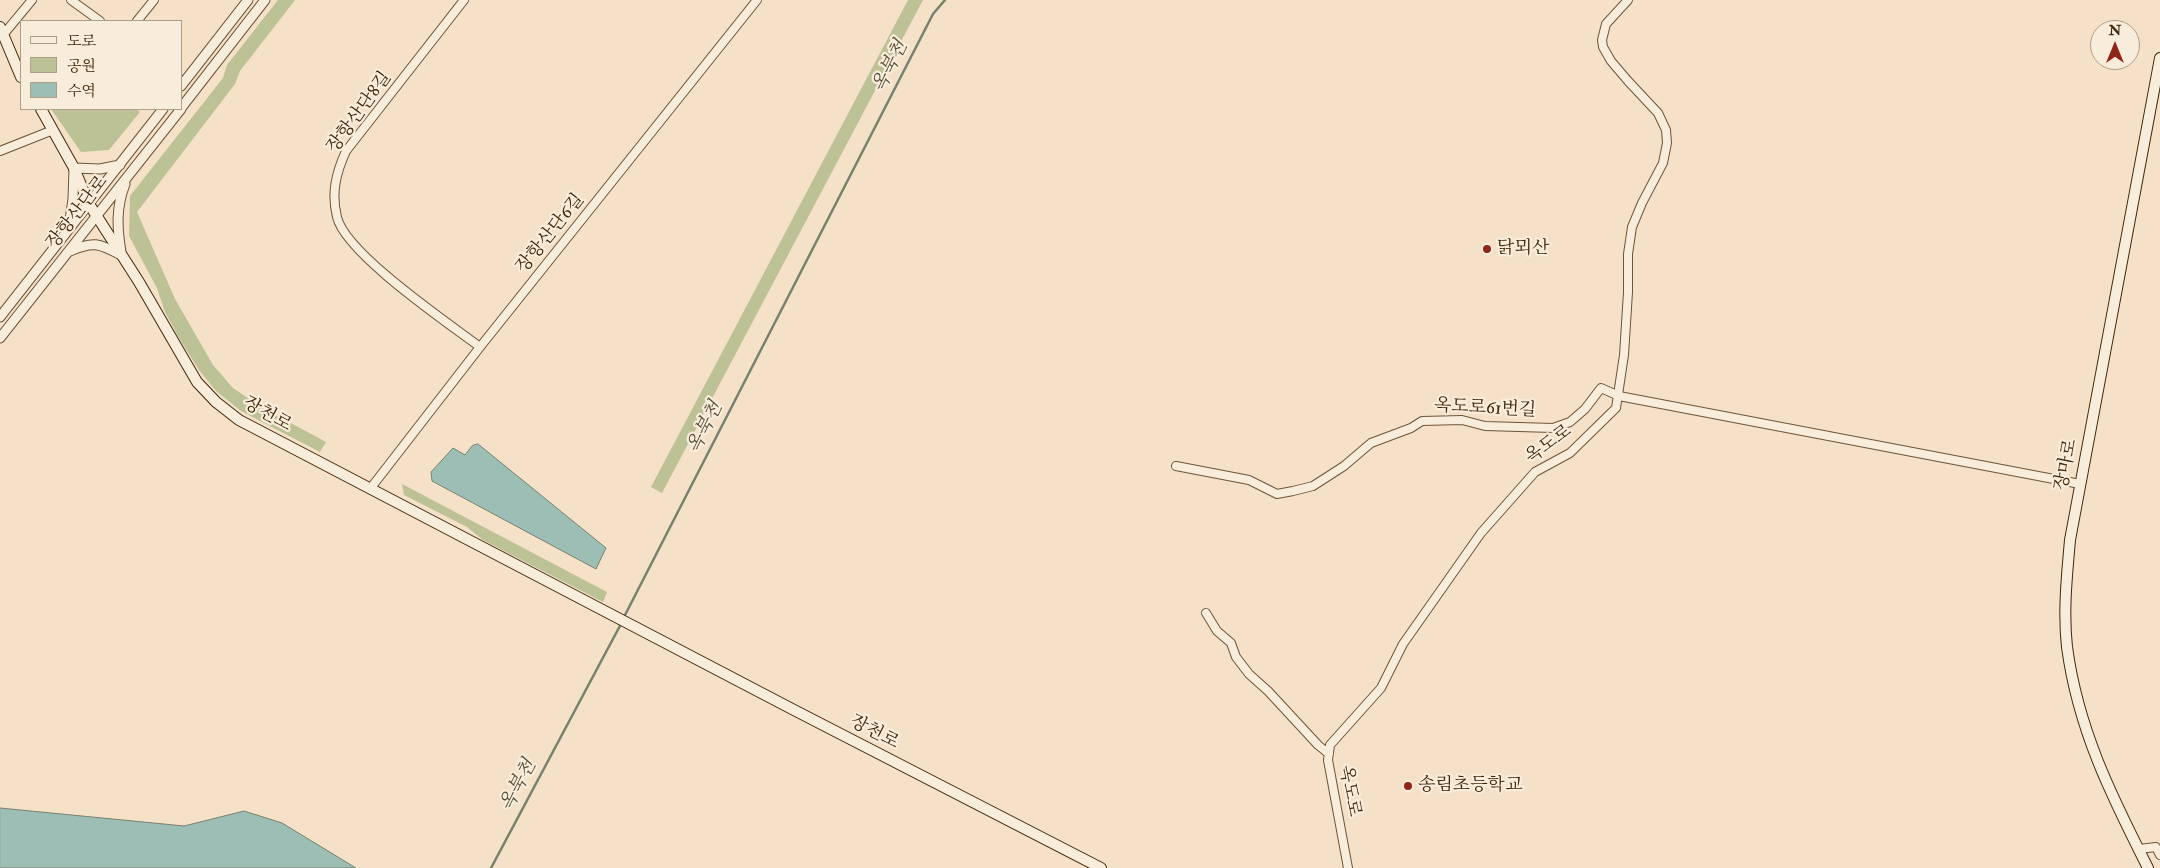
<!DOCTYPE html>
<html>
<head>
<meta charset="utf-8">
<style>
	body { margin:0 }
	#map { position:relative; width:2160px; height:868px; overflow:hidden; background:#f4e1c8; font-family:"IM FELL Double Pica","Noto Serif KR",serif }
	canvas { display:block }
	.legend { position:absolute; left:20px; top:20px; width:162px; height:90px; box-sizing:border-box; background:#f8ecdb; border:1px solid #ae9d87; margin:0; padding:6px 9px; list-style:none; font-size:15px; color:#402608 }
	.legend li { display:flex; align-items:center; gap:10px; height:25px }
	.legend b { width:25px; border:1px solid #ae9d87 }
	.north { position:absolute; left:2090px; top:20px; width:50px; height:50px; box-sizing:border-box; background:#f8ecdb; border:1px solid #ae9d87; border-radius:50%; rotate:0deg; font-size:14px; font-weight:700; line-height:20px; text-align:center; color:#402608 }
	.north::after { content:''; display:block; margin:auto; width:18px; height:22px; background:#8f2418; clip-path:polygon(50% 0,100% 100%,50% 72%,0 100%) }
</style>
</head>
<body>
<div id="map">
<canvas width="2160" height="868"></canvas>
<ul class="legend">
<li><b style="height:6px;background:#f8ecdb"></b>도로</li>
<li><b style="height:14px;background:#bcc295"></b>공원</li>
<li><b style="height:14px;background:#9cbeb4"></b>수역</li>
</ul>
<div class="north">N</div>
</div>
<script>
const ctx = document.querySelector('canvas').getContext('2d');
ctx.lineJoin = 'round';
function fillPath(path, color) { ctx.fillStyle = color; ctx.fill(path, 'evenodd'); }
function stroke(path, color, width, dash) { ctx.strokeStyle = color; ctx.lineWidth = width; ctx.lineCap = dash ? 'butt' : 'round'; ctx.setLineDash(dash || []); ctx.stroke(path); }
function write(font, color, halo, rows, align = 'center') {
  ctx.font = font + ' "IM FELL Double Pica","Noto Serif KR",serif'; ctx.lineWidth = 4.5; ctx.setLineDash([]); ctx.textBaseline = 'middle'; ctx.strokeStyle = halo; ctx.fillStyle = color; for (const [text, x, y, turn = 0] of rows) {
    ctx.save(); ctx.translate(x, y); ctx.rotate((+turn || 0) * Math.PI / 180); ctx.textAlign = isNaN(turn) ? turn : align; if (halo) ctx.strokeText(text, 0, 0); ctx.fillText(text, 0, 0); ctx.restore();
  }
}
fillPath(new Path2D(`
	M278,0H295L240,71L235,84L137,212L175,299L213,365L233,388L261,407L326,442L320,452L241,411L216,391L199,370L179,338L165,312L157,288L129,236L130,196L223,78L227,65Z
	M908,0H923L662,493L651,487Z
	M51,109H136L140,112L109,150L81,152Z
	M402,484L607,592L603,602L483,540L467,527L404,495Z`), '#bcc295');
const water = new Path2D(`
	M478,444L606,548L596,569L432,481L431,472L453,448L465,455L472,446Z
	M0,808L184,826L244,811L282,823L356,868H0Z`);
fillPath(water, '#9cbeb4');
stroke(water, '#77816f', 1);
stroke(new Path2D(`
	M624,617L933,14L945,0
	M491,868L622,622`), '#77816f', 2.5);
const minor = new Path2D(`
	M71,0L100,21
	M464,0L346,151C336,173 331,193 337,217C345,253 448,323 480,347
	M137,21L154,0
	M3,35L32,0
	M0,151L53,130
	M1176,466L1249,480L1277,494L1293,491L1313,486L1344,466L1371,443L1411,428L1422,421L1462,420L1485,426L1553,428L1570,422L1585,409L1601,388L1619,396L2080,484
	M370,489L480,347L757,0
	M1206,613L1217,631L1231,643L1236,657L1249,674L1268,691L1318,745L1329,754
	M2139,849L2156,847L2160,855
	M1348,868L1328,760L1330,745L1381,688L1403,644L1481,533L1535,472L1570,453L1616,408L1624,355L1628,292V254L1632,227L1642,203L1663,163L1667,143L1666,130L1658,113L1628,81L1611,61L1603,47L1602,40L1606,24L1628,0`);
const tertiary = new Path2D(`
	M181,86L248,0
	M181,108L265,0
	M69,227L73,199L74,168L100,169L120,165
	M70,251C93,241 99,243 121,255
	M121,252C117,228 116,207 125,184
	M0,317L163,109
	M0,338L181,109`);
const secondary = new Path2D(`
	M0,27L21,77
	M41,109L74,168L89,204L139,282L197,382L216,402L239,420L794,710L1101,868
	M2148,868C2111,795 2078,729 2067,647C2063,611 2067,575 2070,540L2160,58`);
stroke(minor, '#6d5538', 10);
stroke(tertiary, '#6d5538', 11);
stroke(secondary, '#402608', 12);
stroke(minor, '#f8ecdb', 8);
stroke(tertiary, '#f8ecdb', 9);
stroke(secondary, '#f8ecdb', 10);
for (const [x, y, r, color] of [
	[1487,249,5,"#8f2418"],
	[1408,786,5,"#8f2418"]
]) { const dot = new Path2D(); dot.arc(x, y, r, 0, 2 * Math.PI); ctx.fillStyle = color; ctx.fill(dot); stroke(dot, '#f8ecdb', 2); }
write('18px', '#402608', '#f8ecdb', [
	["장항산단8길",360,113,-54],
	["장항산단로",78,213,-52],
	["장항산단6길",551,234,-51],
	["옥도로61번길",1485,409,3],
	["장천로",267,415,29],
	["옥도로",1549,445,-36],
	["장마로",2067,465,-79],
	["장천로",874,733,27],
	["옥도로",1349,791,79]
]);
write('18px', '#402608', '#f8ecdb', [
	["닭뫼산",1497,249],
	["송림초등학교",1418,786]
], 'left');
write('italic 19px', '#574c33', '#f8ecdb', [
	["옥북천",891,67,-63],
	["옥북천",706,428,-63],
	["옥북천",519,786,-62]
]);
</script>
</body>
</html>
